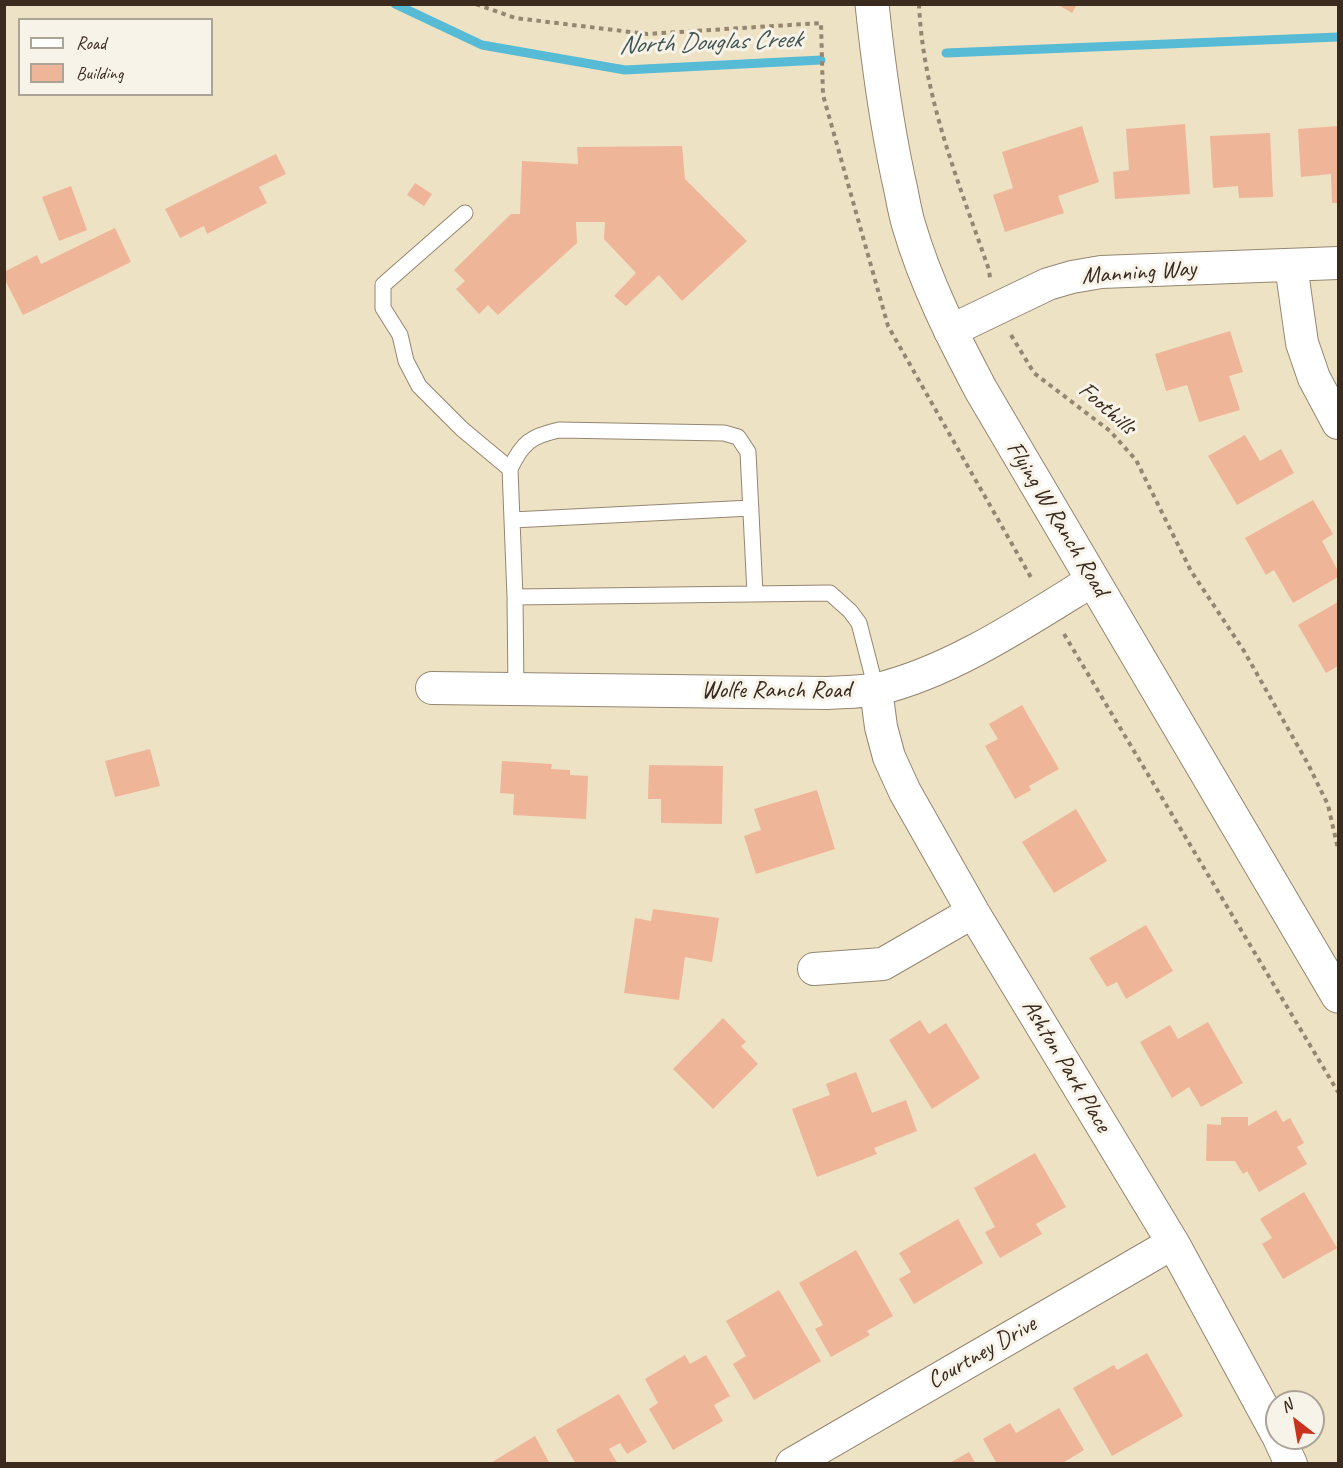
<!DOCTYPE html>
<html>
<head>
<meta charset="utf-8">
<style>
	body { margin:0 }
	#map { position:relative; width:1343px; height:1468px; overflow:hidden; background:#eee2c4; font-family:Caveat,sans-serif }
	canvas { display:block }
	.frame { position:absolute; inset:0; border:6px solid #3b2a1e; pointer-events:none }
	.legend { position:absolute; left:18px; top:18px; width:195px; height:78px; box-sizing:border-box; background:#f7f3e8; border:2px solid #aca397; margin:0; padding:8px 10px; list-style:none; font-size:18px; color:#3b2a1e }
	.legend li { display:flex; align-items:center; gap:12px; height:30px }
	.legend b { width:30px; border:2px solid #aca397 }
	.north { position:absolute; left:1265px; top:1390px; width:60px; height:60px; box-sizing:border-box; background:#f7f3e8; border:2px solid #aca397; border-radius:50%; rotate:329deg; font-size:16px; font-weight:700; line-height:24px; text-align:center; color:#3b2a1e }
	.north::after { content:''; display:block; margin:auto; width:21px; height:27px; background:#c8321e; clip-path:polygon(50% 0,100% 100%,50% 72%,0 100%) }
</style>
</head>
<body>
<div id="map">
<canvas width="1343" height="1468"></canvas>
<div class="frame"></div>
<ul class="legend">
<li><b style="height:8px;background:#fff"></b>Road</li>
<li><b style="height:16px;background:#efb598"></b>Building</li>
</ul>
<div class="north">N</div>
</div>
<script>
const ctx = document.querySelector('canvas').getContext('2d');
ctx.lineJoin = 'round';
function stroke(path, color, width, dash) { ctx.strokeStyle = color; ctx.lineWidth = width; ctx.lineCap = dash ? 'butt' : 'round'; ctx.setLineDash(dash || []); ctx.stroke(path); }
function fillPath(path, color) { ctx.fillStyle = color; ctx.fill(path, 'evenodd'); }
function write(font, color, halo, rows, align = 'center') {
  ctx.font = font + ' Caveat,sans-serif'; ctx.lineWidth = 6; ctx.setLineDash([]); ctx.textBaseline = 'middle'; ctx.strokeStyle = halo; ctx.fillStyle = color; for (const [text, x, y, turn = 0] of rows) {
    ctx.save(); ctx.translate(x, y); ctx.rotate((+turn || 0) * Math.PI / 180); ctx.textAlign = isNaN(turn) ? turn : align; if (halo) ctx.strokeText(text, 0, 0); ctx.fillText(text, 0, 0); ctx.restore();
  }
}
stroke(new Path2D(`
	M395,4L482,45L625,70L821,60
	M946,53L1338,37`), '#57bbd5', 9);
fillPath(new Path2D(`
	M1057,4H1077L1072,13Z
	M1185,124L1190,194L1115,199L1113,172L1129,170L1126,129Z
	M1082,126L1099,182L1058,196L1064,213L1005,232L993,195L1013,188L1002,152Z
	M1338,126V203H1332L1331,174L1301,177L1298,129Z
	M1270,133L1273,197L1239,198L1238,186L1213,188L1210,136Z
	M682,146L685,179L747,241L682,301L659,275L626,306L614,296L636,273L604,239L605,222H576L577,243L498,315L488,305L479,314L456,289L465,281L454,270L511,214H520L522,161L578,164L577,147Z
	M276,154L286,174L259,187L267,203L207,234L204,226L180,238L165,209Z
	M415,183L432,194L424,206L407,195Z
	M71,186L87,230L59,241L42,197Z
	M115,228L131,262L23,315L4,278V272L37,255L41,264Z
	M1230,331L1243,372L1229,376L1240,410L1199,422L1187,385L1166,391L1155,354Z
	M1245,435L1260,461L1281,449L1294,473L1237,505L1208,456Z
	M1313,500L1333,534L1322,541L1338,571V577L1293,603L1274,570L1266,575L1245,538Z
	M1338,602V666L1326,673L1298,625Z
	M1022,705L1059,769L1029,786L1031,790L1015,799L985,746L998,739L989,724Z
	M150,749L160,786L115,797L105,761Z
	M502,761L552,764L551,769L570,770V775L588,776L586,819L513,815L514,794L500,793Z
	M649,765L723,766L722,824L661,823V799H648Z
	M817,790L835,849L756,874L744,836L761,830L754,809Z
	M1076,809L1107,861L1054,893L1022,842Z
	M653,909L719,918L712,962L685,957L679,1000L624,993L635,918L651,921Z
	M1146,925L1173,971L1126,999L1117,982L1107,987L1089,958Z
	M723,1018L746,1042L741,1046L758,1064L713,1109L673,1069Z
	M920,1020L929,1034L946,1023L980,1078L932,1109L889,1040Z
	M1208,1022L1243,1083L1201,1107L1189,1087L1172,1098L1140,1042L1170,1025L1178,1039Z
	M856,1072L872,1113L906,1100L917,1131L874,1148L877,1154L817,1177L792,1109L830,1095L826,1084Z
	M1276,1110L1283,1122L1290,1118L1304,1143L1297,1147L1307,1164L1259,1192L1247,1171L1243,1174L1235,1161H1206L1207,1124L1221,1125V1117H1248V1126Z
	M1035,1153L1066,1207L1036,1224L1042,1234L1000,1258L985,1232L995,1227L974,1188Z
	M1304,1192L1337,1248L1283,1279L1262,1244L1272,1238L1260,1219Z
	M958,1219L983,1263L914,1304L899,1279L911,1272L899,1253Z
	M856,1250L893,1316L867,1331L870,1335L831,1357L815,1329L823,1325L799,1283Z
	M779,1290L821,1361L754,1400L733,1364L746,1356L726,1321Z
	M1147,1353L1183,1416L1112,1456L1073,1388L1114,1365L1117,1370Z
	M685,1355L690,1364L706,1355L730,1396L714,1405L723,1421L673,1450L649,1409L658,1403L645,1379Z
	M619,1394L647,1442L627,1454L620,1443L609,1449L618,1464H576L556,1430Z
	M1059,1408L1084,1450L1061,1464H997L983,1439L1010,1423L1016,1433Z
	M535,1436L550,1464H489Z
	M969,1452L976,1464H948Z`), '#efb598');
const lane = new Path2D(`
	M465,213L383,285V308L400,335L406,361L419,386L462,429L510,469L515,597L830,593L850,611L859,623L876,689
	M510,469C522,443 531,436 559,430L724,433L738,437L748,452L755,594
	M512,520L751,508
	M515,597L516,689`);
const street = new Path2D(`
	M1291,265L1302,343L1314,378L1338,423
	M950,331L1048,284L1072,277L1101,272L1338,263
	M432,688L828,693C844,692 862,692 878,689C953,671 1028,620 1093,580
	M876,689L881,727L889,757L905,792L973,912L1173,1243L1277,1434
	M814,969L883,964L973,912
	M1279,1438L1291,1464
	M792,1464L1173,1243`);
const secondary = new Path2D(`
	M872,4C878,62 886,120 898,177C902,193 904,210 909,226C926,284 953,337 981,390L1338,996`);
stroke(lane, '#948671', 17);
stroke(street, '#948671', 34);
stroke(secondary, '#948671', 35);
stroke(new Path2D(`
	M476,4L515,18L647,34L821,23L823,95L888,326L1033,581
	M919,4C923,97 959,183 989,270L990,278
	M1011,335L1034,373L1110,431L1136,460L1191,571L1244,651L1308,764L1328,805L1338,849
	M1064,634L1338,1092`), '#948671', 4, [4.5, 4.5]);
stroke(lane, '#fff', 15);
stroke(street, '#fff', 32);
stroke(secondary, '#fff', 33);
write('24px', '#3b2a1e', '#f7f3e8', [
	["Manning Way",1139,273,-4],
	["Foothills",1107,409,41],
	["Flying W Ranch Road",1057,519,59],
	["Wolfe Ranch Road",776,691],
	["Ashton Park Place",1066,1066,59],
	["Courtney Drive",982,1353,-30]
]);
write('italic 26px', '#435655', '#f7f3e8', [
	["North Douglas Creek",710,43,-2]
]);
</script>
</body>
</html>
